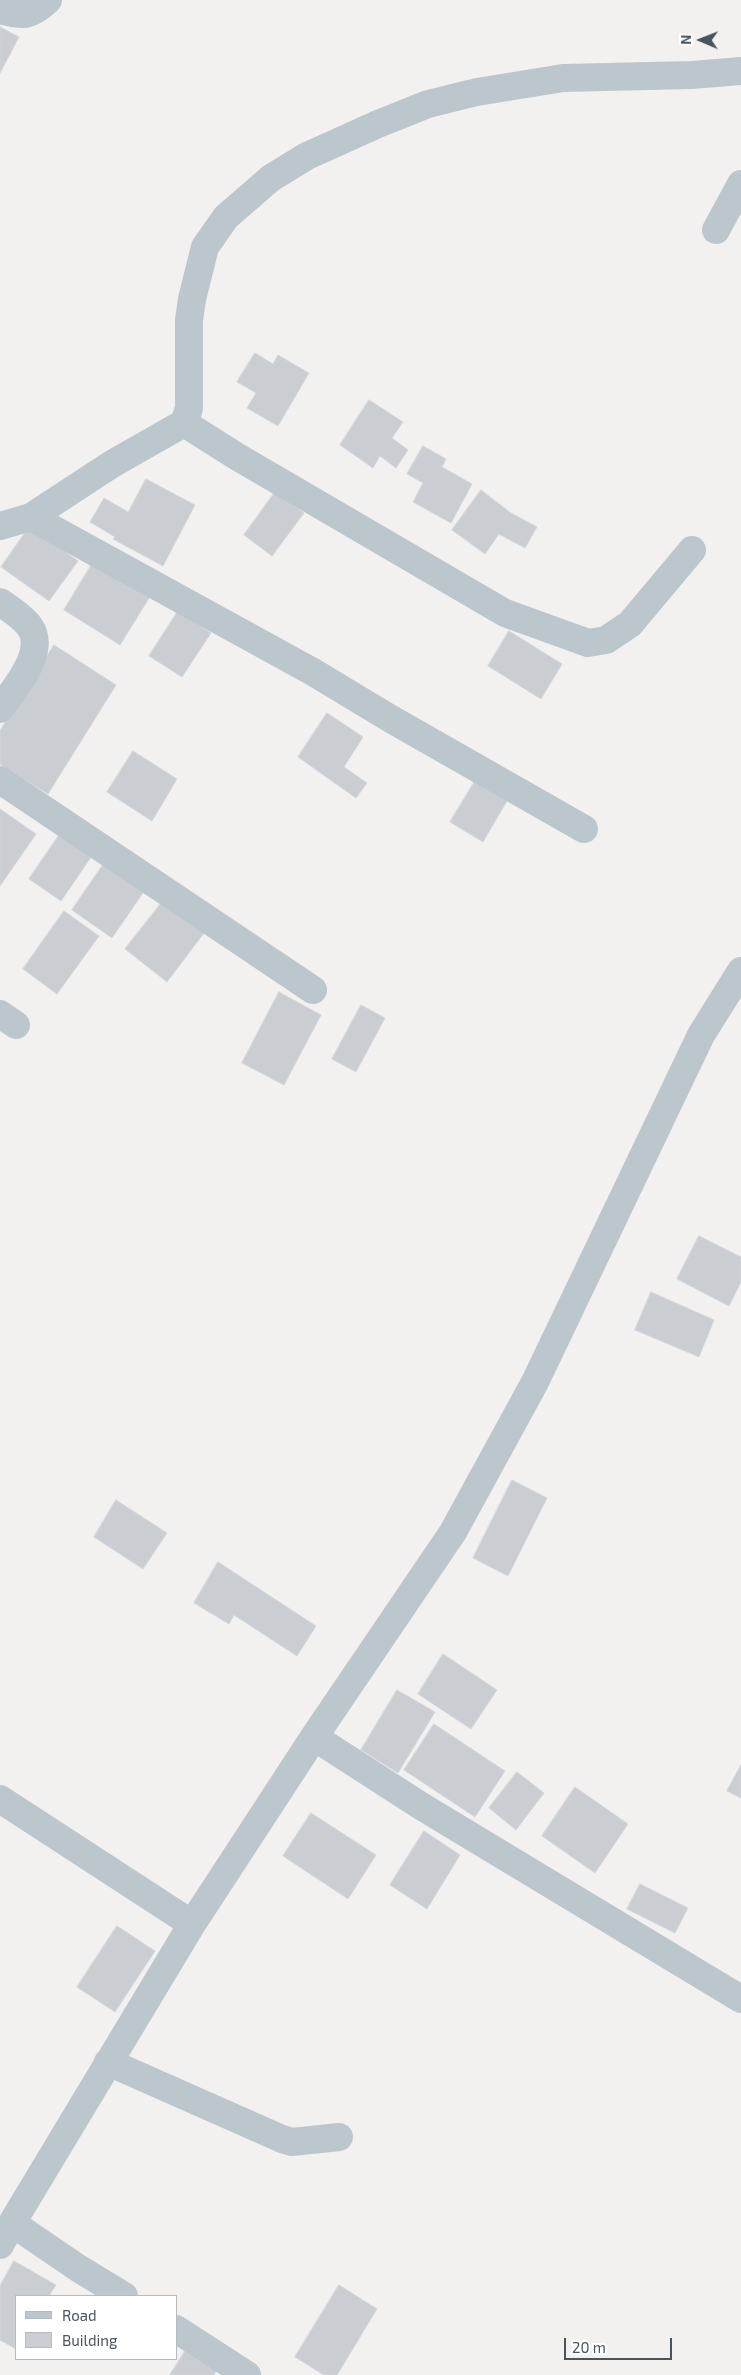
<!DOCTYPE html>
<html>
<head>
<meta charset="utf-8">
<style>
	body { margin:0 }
	#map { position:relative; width:741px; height:2375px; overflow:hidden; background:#f3f0f0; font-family:"Exo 2",sans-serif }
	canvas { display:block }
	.legend { position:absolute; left:15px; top:2295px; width:162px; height:65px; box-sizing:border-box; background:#fff; border:1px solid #b6bbbf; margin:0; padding:6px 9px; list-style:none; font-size:15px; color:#48555e }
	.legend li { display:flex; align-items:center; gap:10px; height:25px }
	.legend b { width:25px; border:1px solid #b6bbbf }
	.north { position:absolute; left:676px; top:15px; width:50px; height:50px; -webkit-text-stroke:4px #fff; paint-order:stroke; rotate:271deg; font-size:14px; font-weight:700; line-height:20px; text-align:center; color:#48555e }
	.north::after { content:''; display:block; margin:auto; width:18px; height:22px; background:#48555e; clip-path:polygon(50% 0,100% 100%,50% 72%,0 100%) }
	.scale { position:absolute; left:564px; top:2338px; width:108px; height:22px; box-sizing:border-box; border:2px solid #48555e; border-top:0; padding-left:6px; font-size:15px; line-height:18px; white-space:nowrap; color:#48555e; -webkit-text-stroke:4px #fff; paint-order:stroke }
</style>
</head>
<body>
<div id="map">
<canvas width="741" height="2375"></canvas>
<ul class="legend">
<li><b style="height:6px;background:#bcc6cd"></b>Road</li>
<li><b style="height:14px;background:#caced3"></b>Building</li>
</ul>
<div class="north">N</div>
<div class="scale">20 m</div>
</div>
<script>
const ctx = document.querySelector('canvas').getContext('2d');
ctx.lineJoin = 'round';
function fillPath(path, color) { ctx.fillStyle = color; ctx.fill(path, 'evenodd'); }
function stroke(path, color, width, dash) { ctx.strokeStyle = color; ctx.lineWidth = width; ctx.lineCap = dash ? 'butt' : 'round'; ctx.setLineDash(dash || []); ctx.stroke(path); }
const building = new Path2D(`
	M0,27L19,37L0,73Z
	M255,353L273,364L278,355L309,373L278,426L247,408L256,393L237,382Z
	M369,400L403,422L392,438L408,450L396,468L380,456L373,468L340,445Z
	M423,446L446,459L442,467L472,484L451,523L413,502L423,483L407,474Z
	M146,479L195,505L163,566L113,539L115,537L90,522L104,498L128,512Z
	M481,490L511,513L537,527L525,548L499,534L485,554L452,530Z
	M275,492L304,513L272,556L244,535Z
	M30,526L78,561L49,601L1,567Z
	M95,559L151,595L120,645L64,610Z
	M178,611L211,633L182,677L149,656Z
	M509,631L562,664L541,699L488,666Z
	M54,645L116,685L48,794L0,764V731Z
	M327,713L363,737L344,767L367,783L356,798L298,757Z
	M133,751L177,779L152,821L107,792Z
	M475,781L507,801L483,842L450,822Z
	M0,809L36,834L0,886Z
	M66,825L98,847L61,901L29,879Z
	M109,856L149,884L112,938L72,910Z
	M166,897L207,929L167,982L125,949Z
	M64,911L99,936L57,994L23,969Z
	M279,992L321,1015L284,1085L242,1063Z
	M361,1005L385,1018L356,1072L332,1059Z
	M699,1236L741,1257V1282L729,1306L677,1279Z
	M651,1292L714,1320L699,1357L635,1330Z
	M512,1480L547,1498L508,1576L473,1558Z
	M116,1500L167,1533L143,1569L94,1537Z
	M218,1562L316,1626L297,1656L234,1615L229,1624L194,1603Z
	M443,1654L497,1690L471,1729L418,1694Z
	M397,1690L435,1712L398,1773L361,1750Z
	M434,1724L505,1771L475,1817L404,1770Z
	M741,1765V1798L727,1791Z
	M517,1772L544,1793L516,1830L489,1808Z
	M575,1787L628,1824L595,1873L542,1836Z
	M311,1813L376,1855L348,1899L283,1856Z
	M424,1831L460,1855L427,1909L390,1885Z
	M640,1884L688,1908L675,1933L627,1909Z
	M117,1926L155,1951L115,2012L77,1987Z
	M14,2261L56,2285L49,2296H16V2349L0,2340V2286Z
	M339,2285L377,2309L337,2375H324L295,2357Z
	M185,2351L216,2371L214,2375H170Z`);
fillPath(building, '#caced3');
stroke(building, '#d4d7db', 1);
stroke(new Path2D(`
	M0,10C25,16 29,17 48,0
	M716,230L741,184
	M184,423L236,456L505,613L588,643L606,640L630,624L692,550
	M31,517L313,672L391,719L584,829
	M0,526L31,517L112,464L184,423L189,408V320L192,299L205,247L226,217L271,178L307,156L378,124L428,104L477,92L563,78L692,75L741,71
	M0,602C10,609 23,617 30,627C47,652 14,689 0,709
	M0,780L313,990
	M0,1014L16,1025
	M314,1737L421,1806L741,1999
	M0,1799L192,1924
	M108,2062L282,2139L292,2142L339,2137
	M0,2245L12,2223
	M124,2296L78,2268L12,2223L192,1924L314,1737L453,1532L535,1382L701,1035L741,971
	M176,2329L247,2375`), '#bcc6cd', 28);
</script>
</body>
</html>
